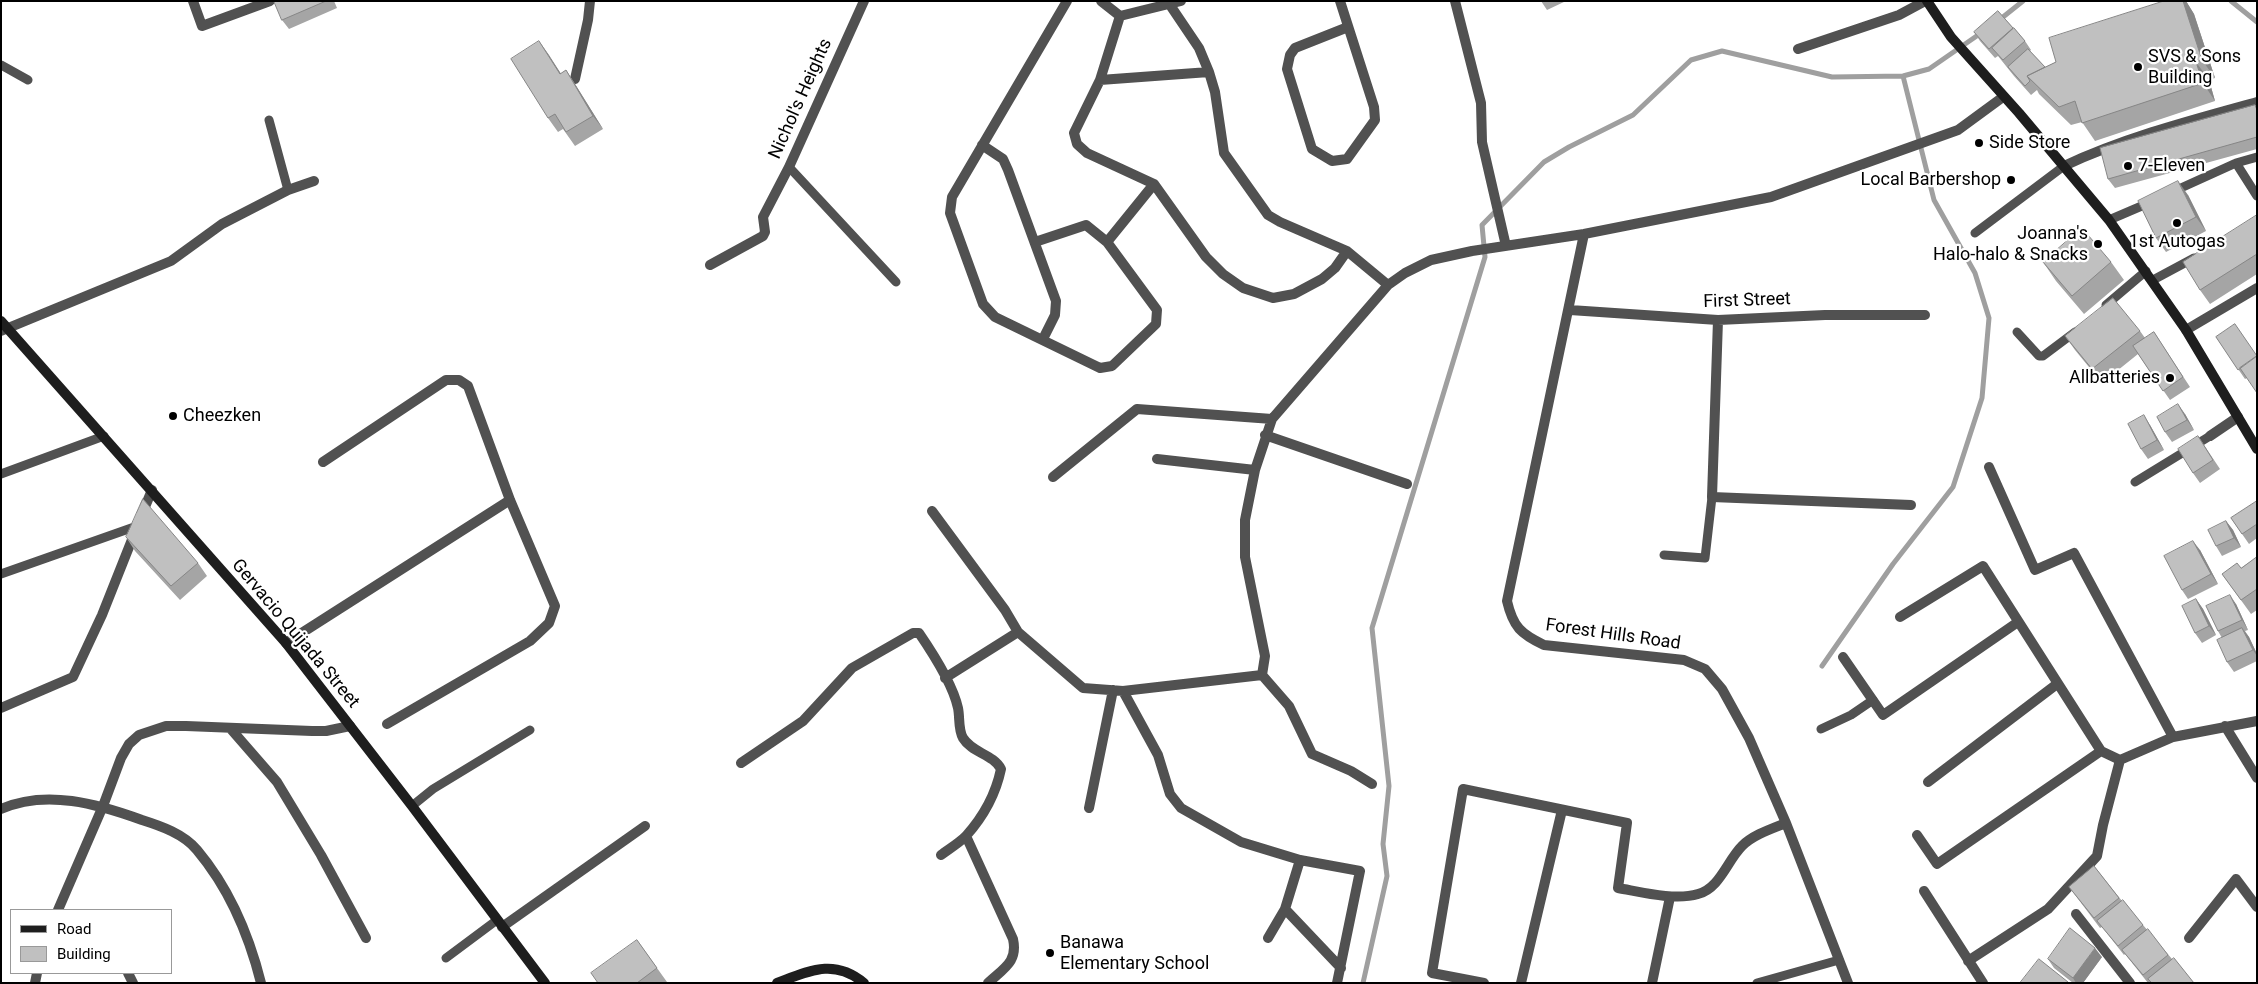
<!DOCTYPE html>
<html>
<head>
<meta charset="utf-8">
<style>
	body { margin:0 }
	#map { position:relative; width:2258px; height:984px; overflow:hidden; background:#fff; font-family:Roboto,sans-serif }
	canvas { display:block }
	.frame { position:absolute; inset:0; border:2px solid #000; pointer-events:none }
	.legend { position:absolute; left:10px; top:909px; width:162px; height:65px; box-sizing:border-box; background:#fff; border:1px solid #999; margin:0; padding:6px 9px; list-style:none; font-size:15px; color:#000 }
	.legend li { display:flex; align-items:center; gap:10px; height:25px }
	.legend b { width:25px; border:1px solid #999 }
</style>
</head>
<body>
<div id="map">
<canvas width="2258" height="984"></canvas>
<div class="frame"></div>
<ul class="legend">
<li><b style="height:6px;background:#1e1e1e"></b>Road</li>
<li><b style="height:14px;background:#c0c0c0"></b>Building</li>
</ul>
</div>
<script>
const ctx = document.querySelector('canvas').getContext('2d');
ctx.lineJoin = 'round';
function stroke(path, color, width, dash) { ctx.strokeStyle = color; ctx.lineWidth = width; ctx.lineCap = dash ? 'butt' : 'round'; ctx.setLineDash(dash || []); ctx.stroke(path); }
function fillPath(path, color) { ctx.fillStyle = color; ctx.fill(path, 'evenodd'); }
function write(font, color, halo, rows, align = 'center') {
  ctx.font = font + ' Roboto,sans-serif'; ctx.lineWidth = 4.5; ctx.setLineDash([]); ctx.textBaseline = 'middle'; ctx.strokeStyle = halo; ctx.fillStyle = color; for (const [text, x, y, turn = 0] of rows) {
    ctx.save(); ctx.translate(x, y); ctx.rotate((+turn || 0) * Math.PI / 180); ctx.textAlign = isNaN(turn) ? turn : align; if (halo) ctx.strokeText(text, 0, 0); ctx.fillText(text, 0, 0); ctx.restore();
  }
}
stroke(new Path2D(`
	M2231,1L2257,22
	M1998,21L2023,1
	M1822,666L1893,564L1953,487L1982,398L1989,318L1975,273L1934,200L1903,76
	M1363,983L1387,876L1383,844L1389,786L1372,628L1485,257L1482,225L1544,162L1569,147L1633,115L1691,60L1722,51L1832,77L1903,76L1929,69L1981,33`), '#9f9f9f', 5);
stroke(new Path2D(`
	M1,65L28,80
	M269,120L288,190
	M2236,163L2257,196
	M789,167L896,282
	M2172,192L2236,163L2257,157
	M2109,220L2151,202
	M1975,233L2064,166
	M2153,280L2194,258
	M2106,305L2146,271
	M2017,332L2039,356H2043L2075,332
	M1,474L104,436
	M2135,482L2210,436
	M1664,555L1705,558L1712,497
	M1,574L137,526
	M1821,729L1851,715L1873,700
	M412,806L433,789L530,730
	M446,958L497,920
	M1757,983L1839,960`), '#515151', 9);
stroke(new Path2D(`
	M193,1L202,26L270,1
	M1101,1L1120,16L1181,1
	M1340,1L1374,107L1375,120L1347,159L1332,161L1312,149L1287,69L1290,55L1295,48L1348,27
	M1455,1L1481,103L1482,142L1506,246
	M1170,5L1199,48L1209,72L1215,92L1224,153L1268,215L1280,222L1347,251L1388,285
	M1120,16L1100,80L1074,133L1077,144L1087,153L1154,184L1206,257L1223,274L1243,288L1273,298L1294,294L1322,279L1335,268L1347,251
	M1798,49L1899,15L1925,1
	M575,79L588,20L590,1
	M1100,80L1209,72
	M982,145L1003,159L1008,170L1056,301L1055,315L1043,339
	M2064,166C2126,137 2192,120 2257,102
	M1584,234L1507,601C1513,627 1521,634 1544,645L1684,660L1705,669L1722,689L1749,738L1786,823L1848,983
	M1035,242L1086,225L1107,242L1157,310L1156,324L1112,366L1100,368L995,317L983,304L950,213L952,197L1067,1
	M1107,242L1154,184
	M710,265L763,236L765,232L763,217L789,167L864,1
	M1570,310L1718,320L1825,315H1925
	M1718,320L1712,497L1911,505
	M2186,330L2257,288
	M1,331L171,261L222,224L288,190L314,181
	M1265,435L1407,484
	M2210,436L2238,417
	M1157,459L1255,470
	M323,462L446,380H459L468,386L510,500L555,606L549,623L530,641L387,724
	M1989,467L2035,570L2074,553L2173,737
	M1053,477L1137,409L1272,419
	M932,511L1005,610L1018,632L1083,688L1123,691L1262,675L1265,656L1245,557V520L1255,470L1272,419L1388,285L1405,273L1431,260L1472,251L1584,234L1771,197L1958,130L2003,97
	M142,514L152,490
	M1900,617L1983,566L2101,751L2120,760L2173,737L2257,721
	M286,643L510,500
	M1843,657L1883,715L2018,622
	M1262,675L1289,706L1312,754L1351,771L1372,784
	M945,678L1018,632
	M1123,691L1158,755L1170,794L1181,808L1241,842L1300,860L1360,871L1337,983
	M1,708L73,677L102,615L135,532
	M2225,726L2257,778
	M230,728L277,782L321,855L366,938
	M741,763L803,721L852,668L913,633H919C932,652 953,685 958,708C960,717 958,730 963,738C972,753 993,754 1001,769C996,793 983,817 966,836C959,843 949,849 941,855
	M1928,782L2057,684
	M1089,808L1113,690
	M1,809C46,789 98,804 142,820C161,826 184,834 197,850C229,888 249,935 261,983
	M1917,835L1937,864L2101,751
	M966,836L1013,939C1018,962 1004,968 988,983
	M1924,891L1983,983
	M1285,909L1341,968
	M58,910L103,806L121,758L129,744L139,735L166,726H186L312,731H326L350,726
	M2076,914L2130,983
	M502,927L645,826
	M1268,938L1285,909L1300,860
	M2189,938L2236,879L2257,907
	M1968,961L2048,909L2097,856L2103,825L2120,760
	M128,973L133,983
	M35,983L37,973
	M1484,983L1432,973L1463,789L1627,823L1618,888C1641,892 1675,901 1698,894C1720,888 1727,861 1742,846C1753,835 1771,829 1786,823
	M1521,983L1562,810
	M1652,983L1670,897`), '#515151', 10);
stroke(new Path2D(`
	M1927,1L1951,37L2019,113L2109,220L2186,330L2257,449
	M1,321L286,643L412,806L545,983
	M777,983C809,971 834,958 864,983`), '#1e1e1e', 10);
fillPath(new Path2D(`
	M274,1H334L337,8L289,29L282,20Z
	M1541,1H1566L1547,10Z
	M2164,1H2186L2194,14L2215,78L2209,80L2215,101L2095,141L2082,122L2071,125L2039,94L2037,90L2031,95L2014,76L1998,56L1995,58L1980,41L1974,32L1998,11L2025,41L2031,50L2030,51L2045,67L2056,62Z
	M539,41L561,74L566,70L575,84L603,129L575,146L563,129L558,132L548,118Z
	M2255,105L2257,107V149L2115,188L2108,179Z
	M2188,195L2206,231L2166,252L2156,238Z
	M2257,215V274L2210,304L2200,290Z
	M2043,262H2111L2124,280L2084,314L2056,281Z
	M2235,324L2247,378L2245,379L2216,337Z
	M2140,331L2145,338L2154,332L2190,387L2170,400L2138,354L2102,383L2075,350L2065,336Z
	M2185,414L2194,430L2172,442L2165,432Z
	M2150,425L2164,450L2148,459L2141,449Z
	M2198,436L2220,469L2200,483L2193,473Z
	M2257,501V538L2249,544L2231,518Z
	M2226,521L2233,530L2241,547L2222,556L2216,546Z
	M126,537L198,563L207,576L180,600L135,551Z
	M2200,550L2218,584L2188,599L2182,590Z
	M2257,557V610L2251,614L2222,574L2241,568Z
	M2196,599L2203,609L2216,635L2202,643L2195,633Z
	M2236,604L2248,630L2245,631L2249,637L2257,654V661L2234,672L2227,662L2222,638L2218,631Z
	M2094,866L2122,901L2143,925L2172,959L2194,983H2148L2125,954L2124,955L2102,927L2100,928L2069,887Z
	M637,940L667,982L598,983Z
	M2102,957L2083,983H2073L2054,968L2048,959Z`), '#a5a5a5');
fillPath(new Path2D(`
	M2183,1H2186L2194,14L2215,78L2202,60Z
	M539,41L549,55L570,88L560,74Z
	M2196,62L2209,80L2215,101L2203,83Z
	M566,70L575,84L603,129L593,116Z
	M2178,181L2188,195L2206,231L2196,217Z
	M2178,404L2185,414L2194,430L2187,420Z
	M2144,415L2150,425L2164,450L2157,440Z
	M2226,521L2233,530L2241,547L2234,538Z
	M2193,541L2200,550L2218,584L2211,574Z
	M2230,595L2236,604L2248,630L2242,620Z
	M2196,599L2203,609L2216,635L2209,626Z
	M2242,628L2249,637L2257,654V656L2253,650Z
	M2095,948L2102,957L2083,983H2076L2073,978Z`), '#868686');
const building = new Path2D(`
	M274,1H326L282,20Z
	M2164,1H2183L2202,60L2196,62L2203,83L2082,123L2075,101L2059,107L2027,76L2056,62L2049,38Z
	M1998,11L2013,28L1989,49L1974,32Z
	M2014,28L2025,41L2003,60L1992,48Z
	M539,41L560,74L566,70L593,116L566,132L555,114L548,118L511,59Z
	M2028,49L2045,67L2027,76L2030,81L2025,86L2008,67Z
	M2255,105L2257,110V137L2108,179L2100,148Z
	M2178,181L2196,217L2156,238L2138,201Z
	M2257,215V254L2200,290L2183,262Z
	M2082,228L2111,262L2072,296L2043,262Z
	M2113,298L2140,331L2092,369L2065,336Z
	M2235,324L2257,356L2238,370L2216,337Z
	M2154,332L2183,377L2163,391L2133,346Z
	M2257,356V393L2240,368Z
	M2178,404L2187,420L2165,432L2157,417Z
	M2144,415L2157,440L2141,449L2128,424Z
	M2198,436L2213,460L2193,473L2178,449Z
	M143,499L198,563L171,586L126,537Z
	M2257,501V524L2242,534L2231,518Z
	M2226,521L2234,538L2216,546L2208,530Z
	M2193,541L2211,574L2182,590L2164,556Z
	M2257,557V589L2241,600L2222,574L2237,563L2241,568Z
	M2230,595L2242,620L2218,631L2206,606Z
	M2196,599L2209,626L2195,633L2182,606Z
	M2242,628L2253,650L2227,662L2217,640Z
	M2094,866L2119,898L2094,918L2069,887Z
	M2123,900L2143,925L2118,946L2097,921Z
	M2070,928L2095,948L2073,978L2048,959Z
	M2148,929L2168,955L2143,975L2122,950Z
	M637,940L657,968L637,983H598L591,973Z
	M2174,958L2194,983H2152L2148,979Z
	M2039,959L2068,982V983H2020Z`);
fillPath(building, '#c0c0c0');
stroke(building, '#868686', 1);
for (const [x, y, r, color] of [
	[2138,67,5,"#000"],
	[1979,143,5,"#000"],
	[2128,166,5,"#000"],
	[2011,180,5,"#000"],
	[2177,223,5,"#000"],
	[2098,244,5,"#000"],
	[2170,378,5,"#000"],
	[173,416,5,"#000"],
	[1050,953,5,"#000"]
]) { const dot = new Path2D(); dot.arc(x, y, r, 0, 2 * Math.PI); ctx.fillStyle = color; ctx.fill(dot); stroke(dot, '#fff', 2); }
write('18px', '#000', '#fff', [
	["SVS & Sons",2148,57],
	["Building",2148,78],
	["Side Store",1989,143],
	["7-Eleven",2138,166],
	["Local Barbershop",2001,180,"right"],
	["Joanna's",2088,234,"right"],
	["Halo-halo & Snacks",2088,255,"right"],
	["1st Autogas",2177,242,"center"],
	["Allbatteries",2160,378,"right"],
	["Cheezken",183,416],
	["Banawa",1060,943],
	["Elementary School",1060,964]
], 'left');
write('18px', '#000', '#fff', [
	["Nichol's Heights",801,99,-66],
	["First Street",1747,301,-2],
	["Gervacio Quijada Street",295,634,50],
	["Forest Hills Road",1613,635,8]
]);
</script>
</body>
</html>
